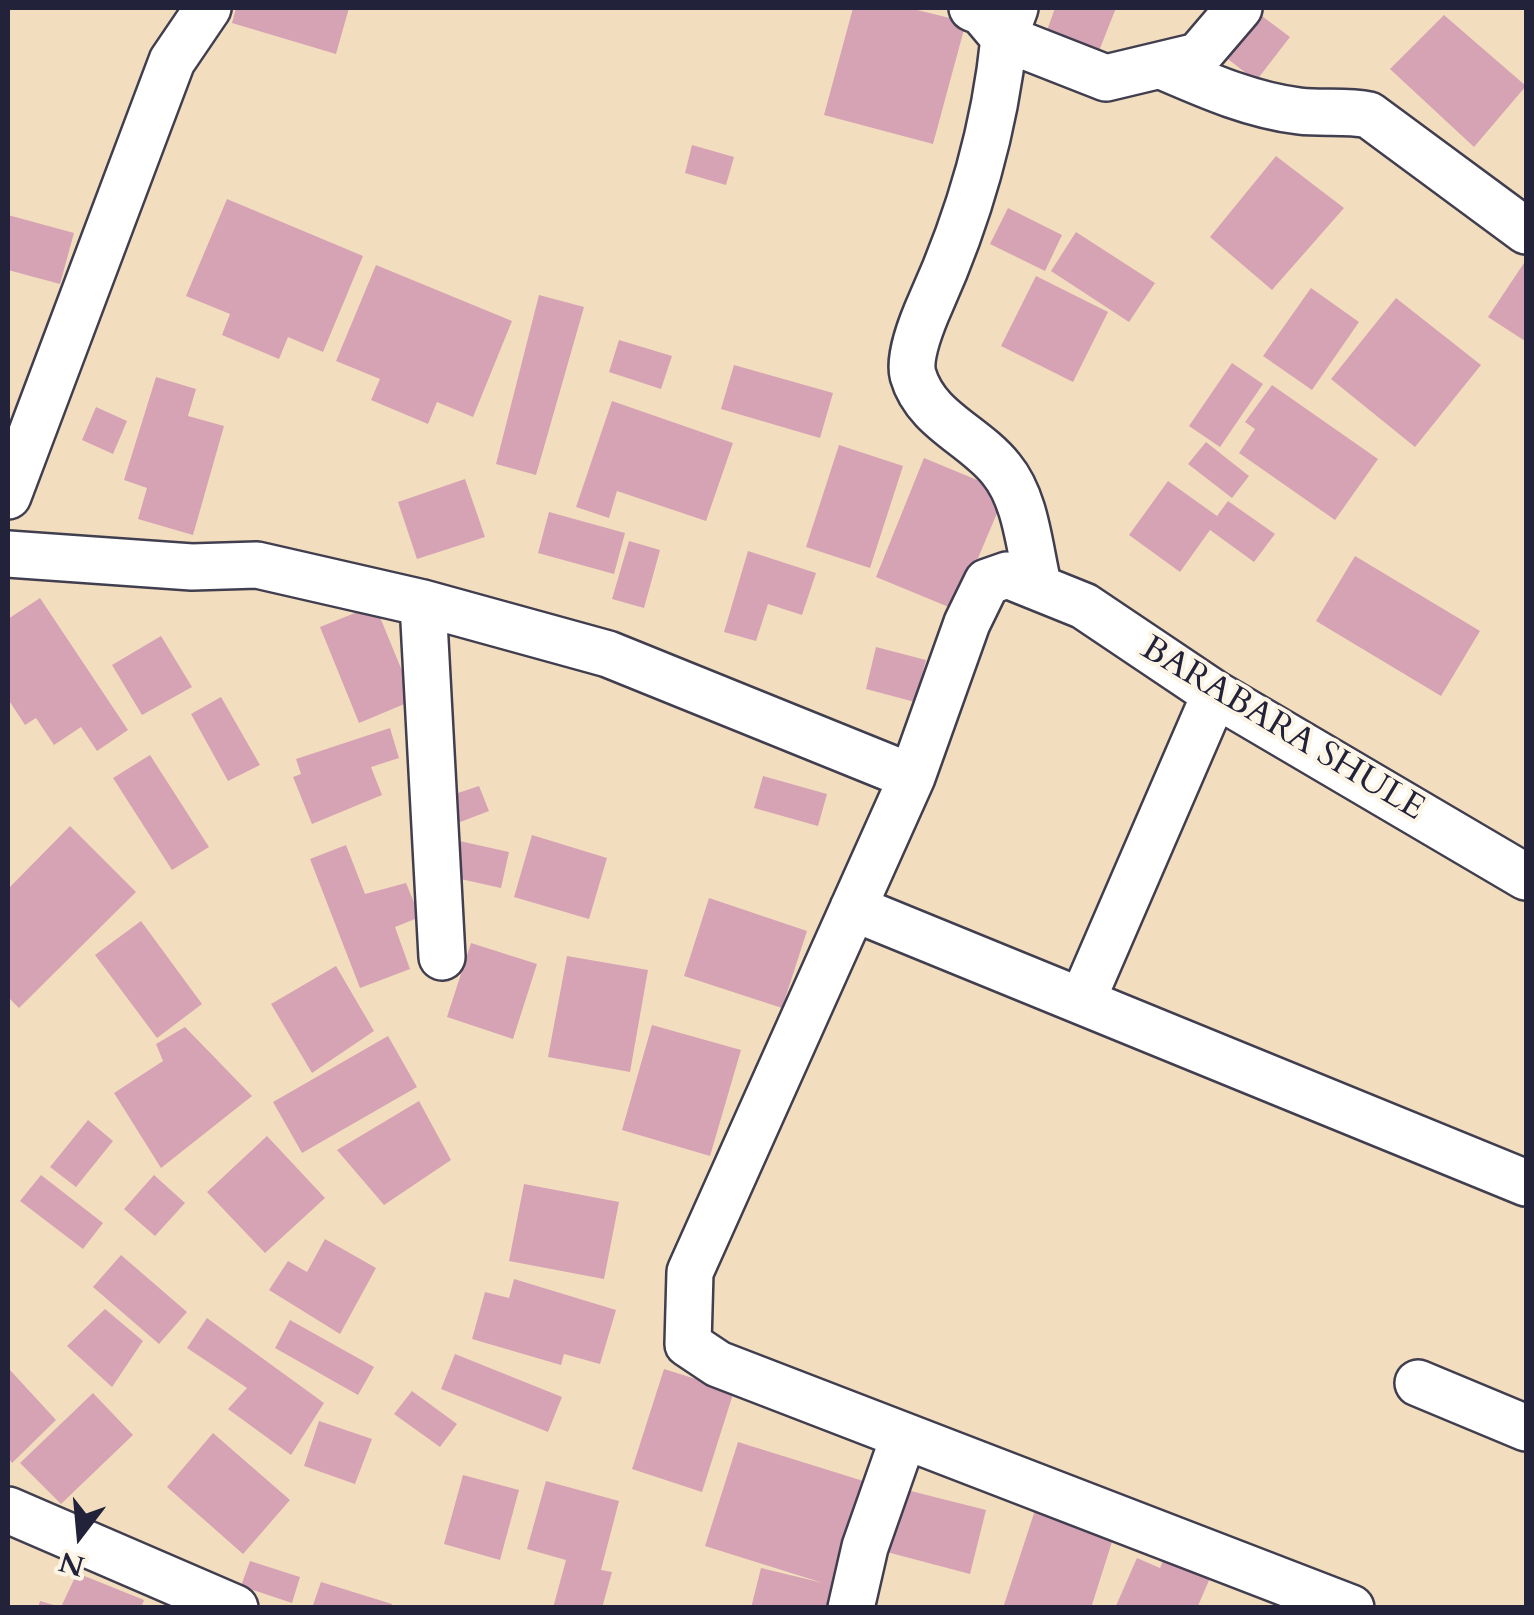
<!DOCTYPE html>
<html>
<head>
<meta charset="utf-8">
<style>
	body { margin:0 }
	#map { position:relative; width:1534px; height:1615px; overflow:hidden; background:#f2debf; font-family:Cardo,serif }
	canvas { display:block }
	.frame { position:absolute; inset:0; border:10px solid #22223b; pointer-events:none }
	.north { position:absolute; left:30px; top:1485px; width:100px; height:100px; -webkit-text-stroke:8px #fcf5e5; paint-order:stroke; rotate:196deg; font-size:28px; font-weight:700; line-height:40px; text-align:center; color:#22223b }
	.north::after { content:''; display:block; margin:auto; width:35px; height:45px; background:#22223b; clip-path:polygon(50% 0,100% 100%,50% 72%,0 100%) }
</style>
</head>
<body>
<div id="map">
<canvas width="1534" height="1615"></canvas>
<div class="frame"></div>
<div class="north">N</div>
</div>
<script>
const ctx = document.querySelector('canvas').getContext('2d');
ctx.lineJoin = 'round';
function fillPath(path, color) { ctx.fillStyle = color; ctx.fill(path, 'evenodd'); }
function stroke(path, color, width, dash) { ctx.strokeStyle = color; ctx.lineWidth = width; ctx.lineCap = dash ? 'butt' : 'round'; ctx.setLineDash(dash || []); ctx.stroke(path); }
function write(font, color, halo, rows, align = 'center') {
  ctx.font = font + ' Cardo,serif'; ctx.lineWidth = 8; ctx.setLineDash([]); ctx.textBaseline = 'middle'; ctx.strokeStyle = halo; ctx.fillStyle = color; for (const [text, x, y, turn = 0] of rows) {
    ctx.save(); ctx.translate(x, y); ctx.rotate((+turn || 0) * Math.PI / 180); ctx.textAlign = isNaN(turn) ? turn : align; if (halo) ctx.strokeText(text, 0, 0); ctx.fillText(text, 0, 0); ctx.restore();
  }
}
fillPath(new Path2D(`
	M236,8H349L336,54L232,23Z
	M853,8H909L966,22L933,144L824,115Z
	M1055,8H1116L1097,56L1045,36Z
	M1258,13L1290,37L1256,81L1224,56Z
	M1444,15L1526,86L1474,147L1390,69Z
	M692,145L734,157L726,185L685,173Z
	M1276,156L1344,208L1272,290L1210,237Z
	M227,199L363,256L323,352L288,337L279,359L222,335L230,314L186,296Z
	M1008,208L1062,235L1045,271L990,244Z
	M8,215L74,233L60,284L8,270Z
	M1076,232L1155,283L1129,322L1051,271Z
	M1526,260V340L1525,341L1488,317Z
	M376,265L512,321L473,417L437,402L428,424L371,400L380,379L336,361Z
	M1036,276L1108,312L1073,382L1001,346Z
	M1311,288L1359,322L1312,390L1263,356Z
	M539,295L584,307L536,475L496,464Z
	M1396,298L1481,365L1415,447L1331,379Z
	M619,340L672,356L661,389L609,372Z
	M1232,363L1263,384L1220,447L1189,426Z
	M734,365L833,393L820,438L721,409Z
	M156,377L196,389L188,416L224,426L193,535L138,519L147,488L124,480Z
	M1272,385L1378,459L1335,520L1239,453L1255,429L1245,422Z
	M612,401L733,443L706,521L617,491L609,518L576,507Z
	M96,407L127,421L113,454L82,440Z
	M1206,442L1249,476L1232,498L1188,464Z
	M839,445L903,466L870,568L806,547Z
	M924,458L1006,492L956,610L876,577Z
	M465,479L485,537L417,559L398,502Z
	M1168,481L1217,516L1228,501L1275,534L1254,562L1210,530L1180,572L1129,535Z
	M549,512L625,533L614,574L538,553Z
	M629,541L660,550L644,608L612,599Z
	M748,551L816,573L802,615L768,604L756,641L724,632Z
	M1355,556L1480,631L1441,696L1316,621Z
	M40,598L128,730L97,751L81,727L54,745L36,718L25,725L8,699V619Z
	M375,605L414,700L359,723L320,627Z
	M161,636L192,687L142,715L112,665Z
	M876,647L926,660L915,702L866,689Z
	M221,697L260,765L228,781L191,714Z
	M390,728L399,758L371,767L382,795L312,824L293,777L301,774L296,759Z
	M150,755L209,847L172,870L113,778Z
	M763,776L827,794L818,826L754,808Z
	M479,786L489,811L455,824L446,797Z
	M70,826L136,892L19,1008L8,997V889Z
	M532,835L607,858L589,919L514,897Z
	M446,838L509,852L501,888L438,874Z
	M346,845L365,894L406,883L420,917L395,927L410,969L360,988L310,859Z
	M709,898L807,931L782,1008L684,976Z
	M141,921L202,1004L157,1038L95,955Z
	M471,943L537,964L513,1039L447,1017Z
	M567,956L648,970L630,1072L548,1057Z
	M336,966L374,1031L312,1073L271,1004Z
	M652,1025L741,1050L710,1156L622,1130Z
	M185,1027L252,1096L161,1168L114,1093L163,1061L156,1044Z
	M388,1036L417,1087L302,1153L273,1102Z
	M419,1101L451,1160L384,1205L337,1150Z
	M88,1120L113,1141L76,1187L50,1167Z
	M267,1136L325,1198L265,1253L207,1192Z
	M41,1175L103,1223L83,1249L20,1201Z
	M154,1175L185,1203L155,1236L124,1209Z
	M524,1184L619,1202L604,1279L509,1261Z
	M325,1239L376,1268L340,1334L269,1290L288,1261L307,1272Z
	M121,1255L187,1312L159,1344L93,1287Z
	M514,1279L616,1310L600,1364L564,1354L561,1365L472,1339L485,1292L509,1298Z
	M105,1309L143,1341L112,1387L67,1346Z
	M207,1318L324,1403L291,1455L228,1409L247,1388L187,1348Z
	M290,1320L374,1367L358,1395L275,1348Z
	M455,1354L562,1397L548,1432L441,1389Z
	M664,1369L734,1391L702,1492L632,1469Z
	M10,1370L56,1420L12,1463L8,1458Z
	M412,1391L457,1424L440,1447L394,1414Z
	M93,1393L133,1435L61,1504L20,1463Z
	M319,1421L372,1439L355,1484L304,1466Z
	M213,1433L290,1500L243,1554L167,1487Z
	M738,1442L873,1484L847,1608H751L761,1568L823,1583L705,1546Z
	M463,1475L519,1490L500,1560L444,1544Z
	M546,1481L619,1501L601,1570L612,1572L602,1608H553L566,1560L527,1549Z
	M899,1488L986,1510L970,1574L883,1551Z
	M1038,1501L1117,1526L1091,1608H1003Z
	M1168,1549L1214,1569L1197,1608H1115L1137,1558L1160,1568Z
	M250,1561L300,1577L292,1603L241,1586Z
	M77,1573L144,1600L141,1608H38L40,1601L61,1607Z
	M321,1582L392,1604L391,1608H312Z`), '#d6a3b4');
const minor = new Path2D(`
	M972,8L982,12L1004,38L1015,8
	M1164,67C1208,86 1251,105 1299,111C1323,114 1345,110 1369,115L1526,231
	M8,496L172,61L208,8
	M8,554L192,567L257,565L423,603L608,654L912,777L967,623L987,582L1007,575L1084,606L1215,694L1526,877
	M1038,584C1029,546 1026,499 1001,469C974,435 926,420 913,375C908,356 923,320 931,302C968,220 995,128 1004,38L1106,78L1198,56L1239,8
	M423,603L442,957
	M912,777L690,1272L688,1344L718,1364L1351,1608
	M853,908L1526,1183
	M1082,1001L1215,694
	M1418,1383L1526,1428
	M8,1510L235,1608
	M851,1608L865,1547L904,1436`);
stroke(minor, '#413e4f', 50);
stroke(minor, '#fff', 45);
write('35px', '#22223b', '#fcf5e5', [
	["BARABARA SHULE",1282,730,31]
]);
</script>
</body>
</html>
